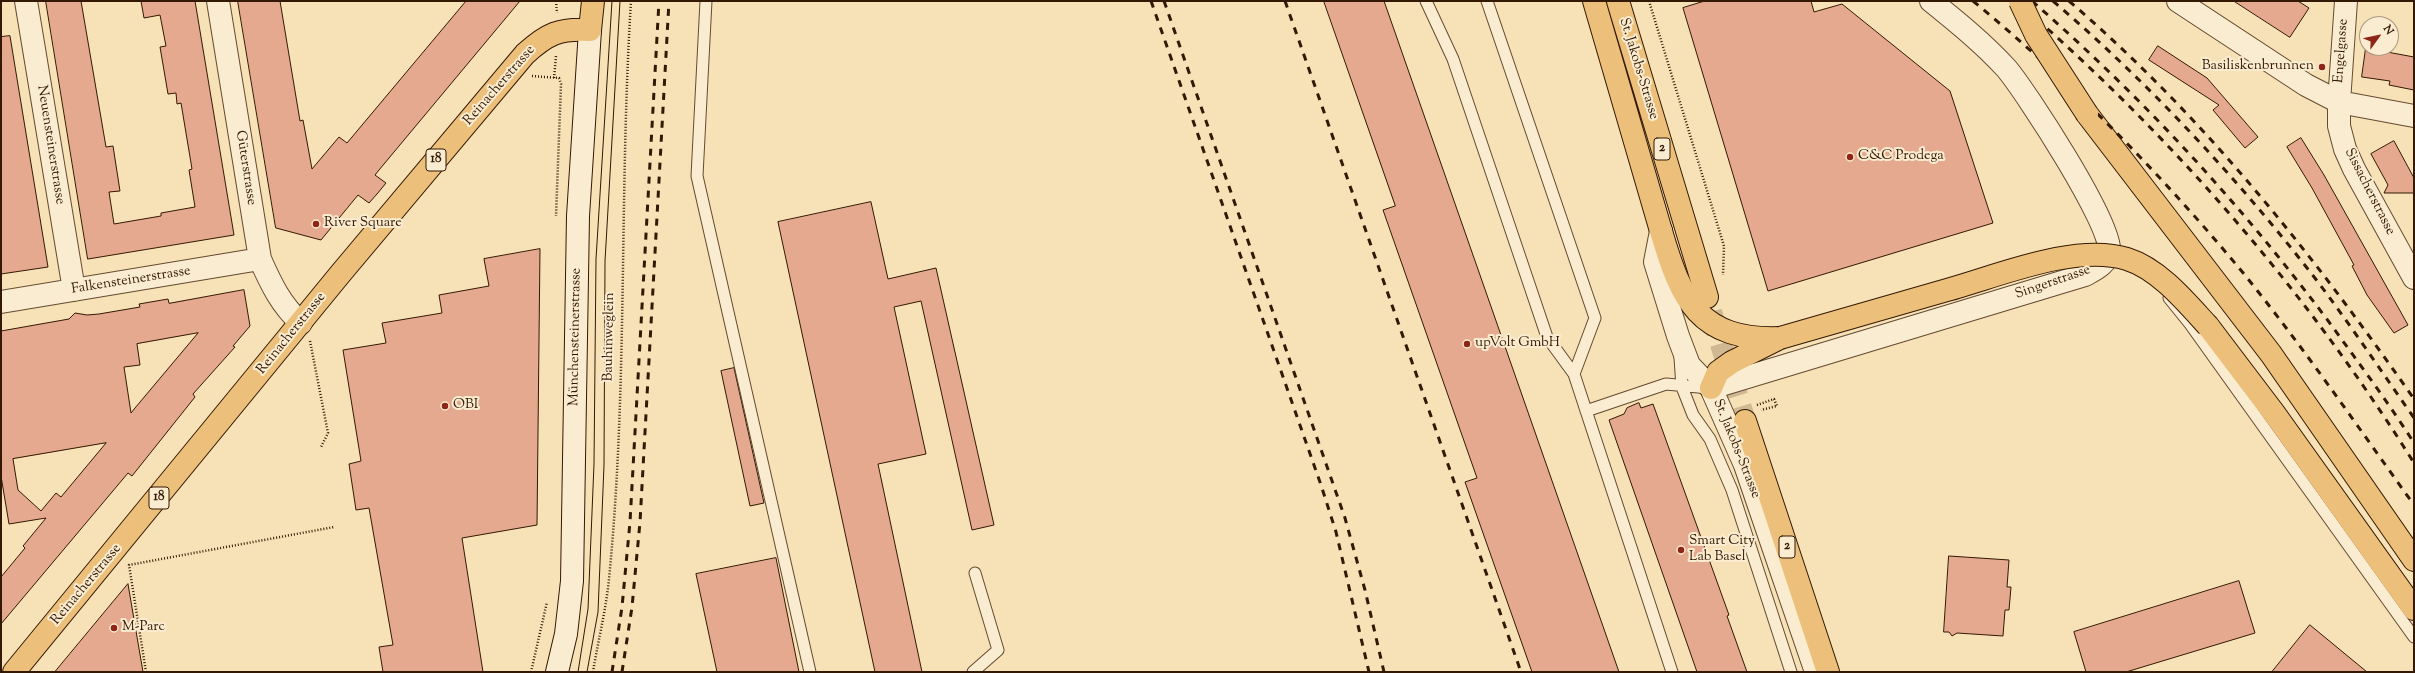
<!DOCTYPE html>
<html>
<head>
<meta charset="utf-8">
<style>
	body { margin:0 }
	#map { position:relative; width:2415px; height:673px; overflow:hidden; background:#f7e1b6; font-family:"Sorts Mill Goudy",serif }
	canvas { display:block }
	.frame { position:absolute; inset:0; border:2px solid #331803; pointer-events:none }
	.north { position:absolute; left:2359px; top:16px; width:40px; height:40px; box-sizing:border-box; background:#faecd0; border:1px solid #aa977e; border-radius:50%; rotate:57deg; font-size:11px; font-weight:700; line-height:16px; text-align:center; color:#331803 }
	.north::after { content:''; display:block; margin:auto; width:14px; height:18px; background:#8f2418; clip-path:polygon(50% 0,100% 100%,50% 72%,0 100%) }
</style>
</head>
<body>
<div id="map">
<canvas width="2415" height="673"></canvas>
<div class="frame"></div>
<div class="north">N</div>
</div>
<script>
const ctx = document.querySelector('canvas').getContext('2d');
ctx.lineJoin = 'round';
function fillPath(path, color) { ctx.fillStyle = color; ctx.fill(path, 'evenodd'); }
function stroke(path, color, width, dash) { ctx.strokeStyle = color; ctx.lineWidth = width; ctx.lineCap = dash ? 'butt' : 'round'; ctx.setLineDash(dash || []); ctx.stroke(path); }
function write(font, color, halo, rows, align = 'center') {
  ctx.font = font + ' "Sorts Mill Goudy",serif'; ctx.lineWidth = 4; ctx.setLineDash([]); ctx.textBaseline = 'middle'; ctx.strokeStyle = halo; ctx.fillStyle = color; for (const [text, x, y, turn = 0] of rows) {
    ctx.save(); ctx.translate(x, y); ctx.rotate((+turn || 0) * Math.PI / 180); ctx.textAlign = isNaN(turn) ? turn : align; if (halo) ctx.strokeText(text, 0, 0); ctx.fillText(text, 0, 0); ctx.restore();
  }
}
const building = new Path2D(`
	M46,1H81L106,147L113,146L120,191L109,192L114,224L161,216V213L195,207L189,170L192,169L181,103L177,104L176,93L168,94L160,47L166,46L160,15L144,18L141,1H195L234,235L88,259Z
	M238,1H280L300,121L303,120L312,169L339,137L347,143L466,1H520L379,170L375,175L386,183L377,194L369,203L358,195L321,240L276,228Z
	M1324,1H1384L1619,672H1532L1465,482L1477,478L1383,210L1395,206Z
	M1705,1H1811L1814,12L1842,4L1950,91L1993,223L1768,291L1683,8Z
	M2234,1H2298L2309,8L2290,37Z
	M10,36L48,267L1,274V37Z
	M2158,46L2207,78L2258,137L2245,148L2213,110L2219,105L2149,60Z
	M2366,48H2388L2387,52L2414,57V90L2389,85L2390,81L2362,77Z
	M2301,138L2324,175L2408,325L2394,333L2367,295L2352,266L2354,265L2312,188L2287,147Z
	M2394,141L2414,178V193H2384L2388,185L2371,154Z
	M871,202L888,279L936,268L994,525L972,530L921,301L894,307L926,454L878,464L922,672H875L778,222Z
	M540,249L537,525L462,538L483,672H383L379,647L393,645L369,508L356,510L349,464L361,461L343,350L386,343L382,323L442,313L439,295L489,286L484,259Z
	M244,290L250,326L233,346L235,347L193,394L195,397L132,476L128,473L1,624V577L25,548L23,546L46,518L9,524L1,476V331L69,319L75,313L87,315L99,314L140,307L139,304L168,299L169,303ZM198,333L135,408L131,413L124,367L140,365L137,344ZM106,443L61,497L56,493L41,511L18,490L13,459Z
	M734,368L764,503L750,506L721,371Z
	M1639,403L1641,408L1653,404L1729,615L1727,616L1747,672H1697L1609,420L1624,414L1627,408Z
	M1949,556L2009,560L2007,587H2011L2009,610H2005L2003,636L1957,633L1952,636L1949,632H1944Z
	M776,558L799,672H717L696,574Z
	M2239,581L2255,633L2126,672H2086L2074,632Z
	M128,584L143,672H55Z
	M2310,625L2367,672H2272Z`);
fillPath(building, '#e4a98e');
stroke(building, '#331803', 1);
stroke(new Path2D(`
	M1711,312L1745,421`), '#d0b992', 22, [22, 11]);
const service = new Path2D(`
	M706,1L697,176L810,672
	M1426,1L1453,59L1547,337L1574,374L1672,672
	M1487,1L1595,318L1574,374
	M2169,298L2190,324L2414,637
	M1680,358L1682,387L1693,415L1710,439L1732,490L1791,672
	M1586,411L1666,384L1709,388
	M973,672L998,650L975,573`);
const minor = new Path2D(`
	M26,1L74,290
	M218,1L260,259C271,284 281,305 301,323
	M2178,1L2306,85L2339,102L2414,116
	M2346,1L2339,102V126L2345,149L2354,169L2414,278
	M1,302L260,259
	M1711,388L2085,275C2096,269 2107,264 2109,251C2114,227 2025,90 2006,68C1983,43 1957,22 1931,1`);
const tertiary = new Path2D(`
	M1661,231L1655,262L1678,336L1689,365L1711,388L1745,465L1816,672`);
const secondary = new Path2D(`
	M557,672L566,634L572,581L578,216L590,30`);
const primary = new Path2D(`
	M1594,1L1661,231
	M1618,1L1707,297
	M1745,421L1828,672
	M14,672L341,273L525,54C547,34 559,28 590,30L593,1`);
const motorway = new Path2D(`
	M2087,114L2271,354L2414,560
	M1661,231C1681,300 1699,341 1780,338
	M2208,326L2274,413L2414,609
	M1711,388L1718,372L1732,362L1776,340`);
stroke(service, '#644a30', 13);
stroke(minor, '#644a30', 24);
stroke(tertiary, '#644a30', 24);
stroke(secondary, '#331803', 24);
stroke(primary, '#331803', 24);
stroke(motorway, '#331803', 24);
stroke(new Path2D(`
	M556,1L557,13
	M1649,1L1724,246L1723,275
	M532,76L559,78L561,84L556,216
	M554,78L556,56
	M310,341L328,433L321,447
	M1757,405L1774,399L1777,406L1761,410
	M146,672L129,565L334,527
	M531,672L547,602
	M593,672C598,641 606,610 609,579C628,387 619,193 631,1`), '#331803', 2.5, [1, 2]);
stroke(service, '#faecd0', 11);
stroke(minor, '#faecd0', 22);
stroke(tertiary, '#faecd0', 22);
stroke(secondary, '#faecd0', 22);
stroke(primary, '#ecc07b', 22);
stroke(motorway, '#ecc07b', 22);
stroke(new Path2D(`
	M578,672L588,609L594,464L596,259L612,1
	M587,672L598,612L604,465L605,261L620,1`), '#331803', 1);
stroke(new Path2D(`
	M1151,1L1321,485L1336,532L1369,672
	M1164,1L1345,518L1365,590L1384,672
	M1285,1L1521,672
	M1973,1C2070,81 2164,177 2244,274C2304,348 2358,427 2414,505
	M2016,1C2170,134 2306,290 2414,463
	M2032,1C2144,99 2240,203 2329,322C2358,362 2388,402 2414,443
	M2053,1C2151,85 2239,180 2318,282C2351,326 2382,372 2414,418
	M2069,1C2205,118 2312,253 2414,399
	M612,672L622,607L630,522L659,1
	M622,672L632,607L640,522L669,1`), '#331803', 3, [7, 7]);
const motorwayBridge = new Path2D(`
	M2020,1L2036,35L2087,114
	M1780,338C1836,322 1891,306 1947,290C1998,276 2075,243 2127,259C2159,269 2186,302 2208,326`);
stroke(motorwayBridge, '#331803', 24, []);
stroke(motorwayBridge, '#ecc07b', 22);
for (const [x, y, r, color] of [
	[2322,67,4,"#8f2418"],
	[1850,157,4,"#8f2418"],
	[316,224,4,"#8f2418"],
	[1467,344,4,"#8f2418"],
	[445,406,4,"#8f2418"],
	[1681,550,4,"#8f2418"],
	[114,628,4,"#8f2418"]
]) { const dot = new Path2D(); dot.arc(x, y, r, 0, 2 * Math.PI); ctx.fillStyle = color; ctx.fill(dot); stroke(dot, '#faecd0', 1.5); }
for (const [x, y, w] of [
	[1662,149,16],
	[436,160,20],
	[159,498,20],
	[1787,547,16]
]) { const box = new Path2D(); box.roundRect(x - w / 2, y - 11, w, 22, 3); ctx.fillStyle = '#faecd0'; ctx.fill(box); stroke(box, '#331803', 1); }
write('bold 13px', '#331803', null, [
	["2",1662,149],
	["18",436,160],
	["18",159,498],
	["2",1787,547]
]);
write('14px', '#331803', '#faecd0', [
	["Engelgasse",2342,51,-86],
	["St. Jakobs-Strasse",1638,69,73],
	["Reinacherstrasse",500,86,-49],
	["Neuensteinerstrasse",50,145,81],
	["Güterstrasse",245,168,81],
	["Sissacherstrasse",2369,192,63],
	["Falkensteinerstrasse",131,281,-9],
	["Singerstrasse",2053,283,-19],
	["Reinacherstrasse",292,334,-51],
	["Münchensteinerstrasse",576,337,-89],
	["Bauhinweglein",610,337,-89],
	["St. Jakobs-Strasse",1736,449,68],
	["Reinacherstrasse",87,585,-50]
]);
write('14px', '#331803', '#faecd0', [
	["Basiliskenbrunnen",2314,67,"right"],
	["C&C Prodega",1858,157],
	["River Square",324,224],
	["upVolt GmbH",1475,344],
	["OBI",453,406],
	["Smart City",1689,542],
	["Lab Basel",1689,558],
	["M-Parc",122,628]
], 'left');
</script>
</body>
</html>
